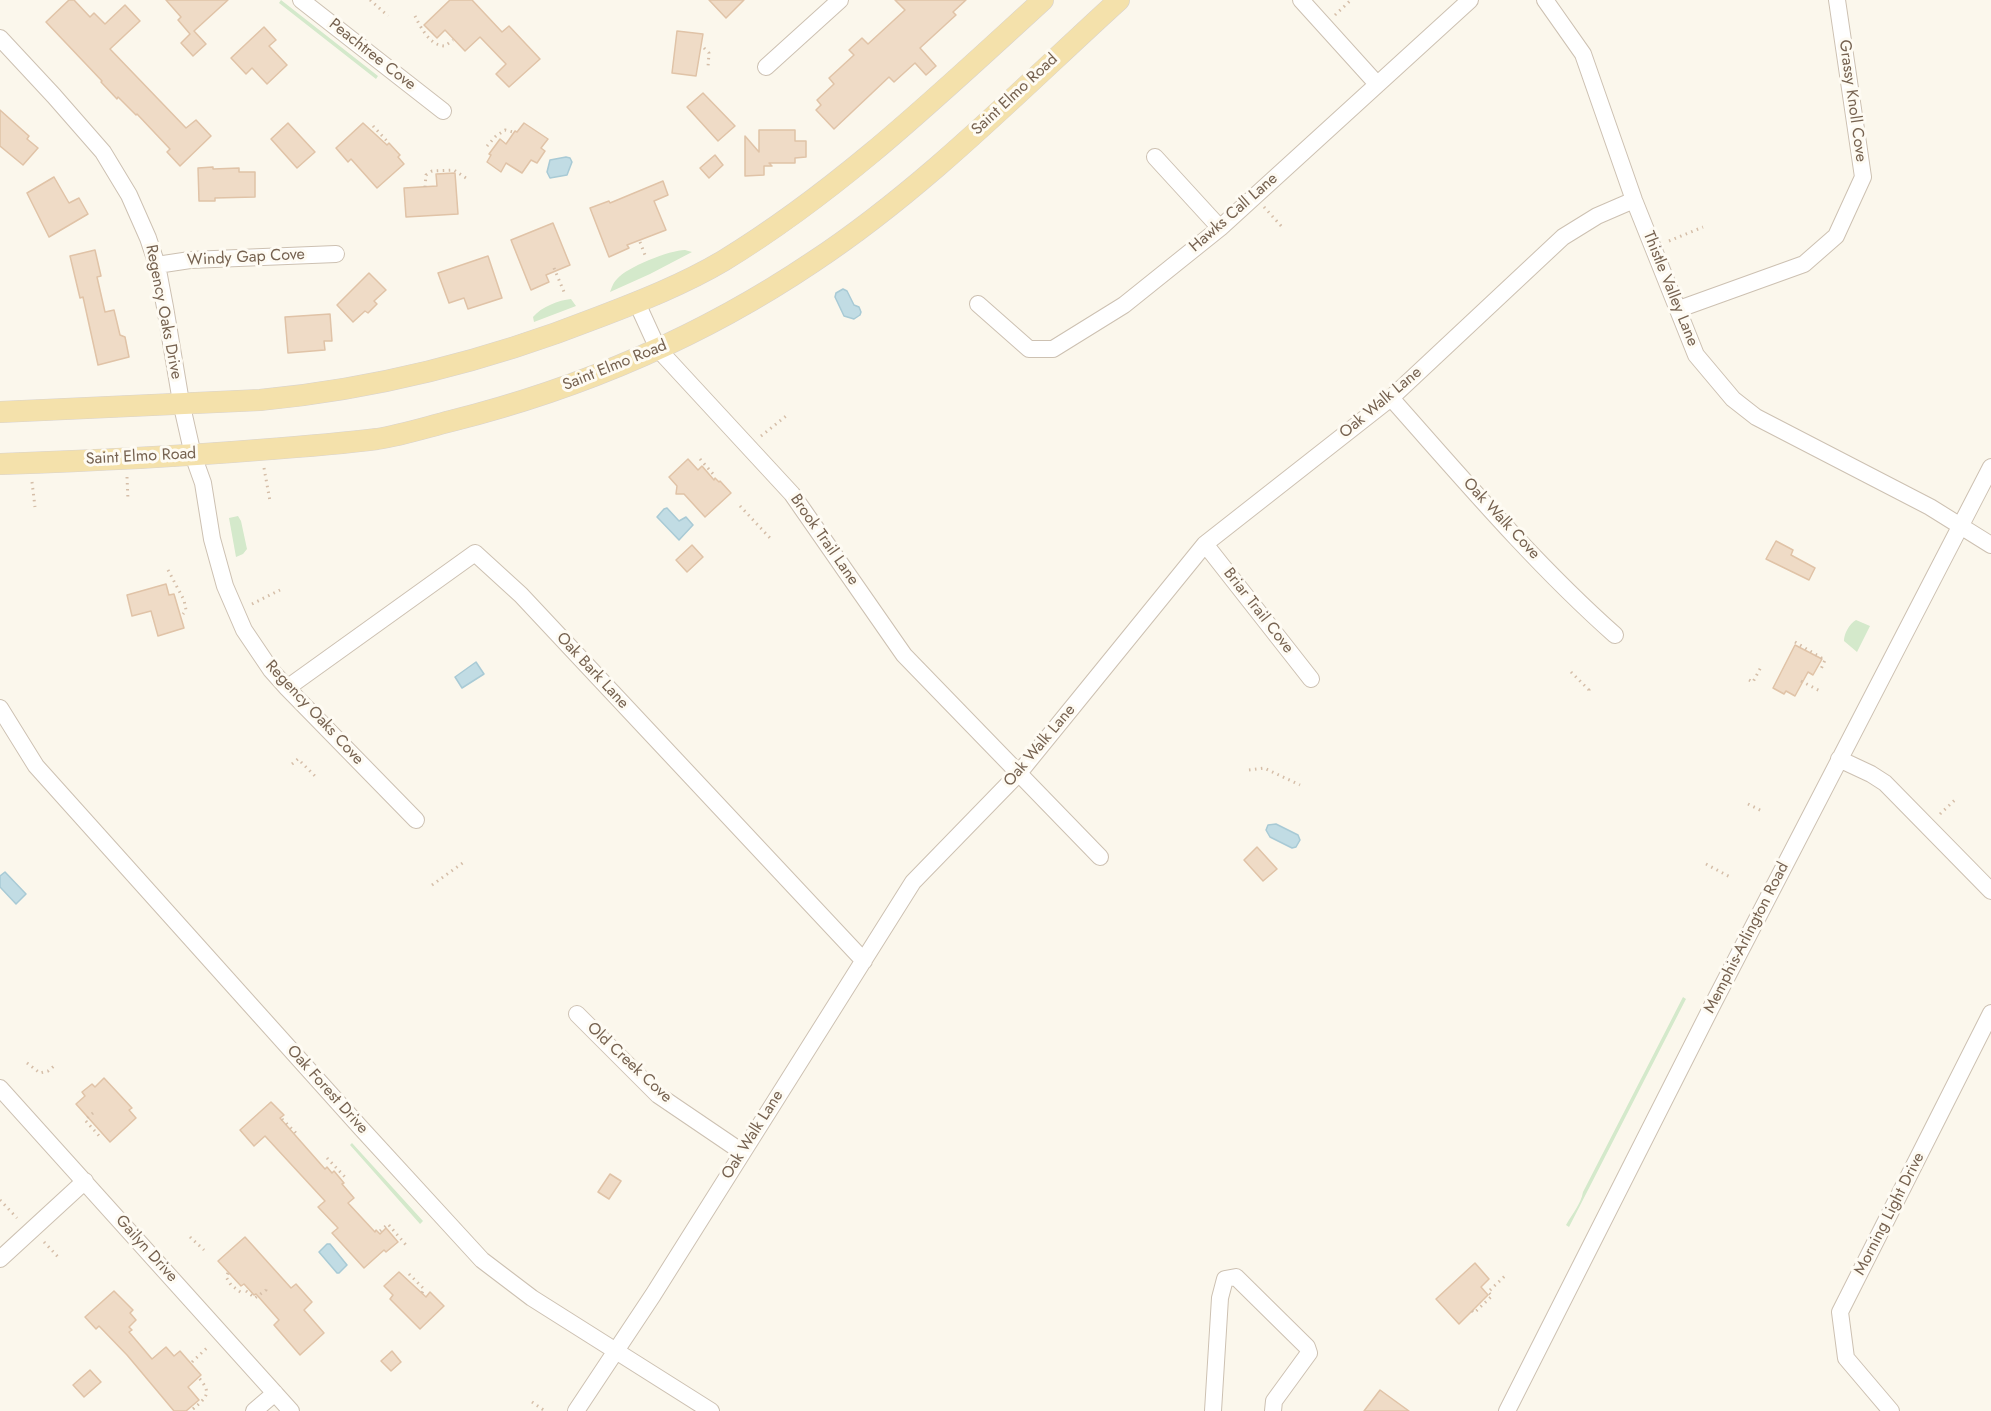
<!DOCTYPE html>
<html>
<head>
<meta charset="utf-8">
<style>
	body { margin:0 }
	canvas { display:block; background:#fbf7ec }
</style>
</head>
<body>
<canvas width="1991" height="1411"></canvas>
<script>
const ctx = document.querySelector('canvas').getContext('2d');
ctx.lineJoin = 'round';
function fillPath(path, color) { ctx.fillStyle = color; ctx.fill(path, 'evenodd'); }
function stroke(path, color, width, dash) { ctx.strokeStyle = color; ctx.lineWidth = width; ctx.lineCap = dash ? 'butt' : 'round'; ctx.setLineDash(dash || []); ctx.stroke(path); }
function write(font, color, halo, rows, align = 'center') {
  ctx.font = font + ' Jost,sans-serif'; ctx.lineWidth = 6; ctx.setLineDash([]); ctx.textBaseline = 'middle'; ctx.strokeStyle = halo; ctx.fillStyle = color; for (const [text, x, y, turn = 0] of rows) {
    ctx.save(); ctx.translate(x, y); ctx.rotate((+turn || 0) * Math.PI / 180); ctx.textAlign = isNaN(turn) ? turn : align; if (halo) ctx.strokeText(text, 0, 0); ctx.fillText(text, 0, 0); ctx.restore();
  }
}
fillPath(new Path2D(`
	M281,0L378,76L376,79L279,3Z
	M685,250L692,252L650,274L610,292C612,287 613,283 617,279C627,267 670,250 685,250Z
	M571,299L576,306L534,322L533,317C541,307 559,300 571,299Z
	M238,516L241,521L247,549L243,554L236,557L229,518Z
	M1856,620L1870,626L1857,652L1844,641C1844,634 1849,624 1856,620Z
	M1683,997L1686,999L1569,1227L1566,1225C1572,1214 1581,1204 1583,1192Z
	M352,1143L423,1221L420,1224L350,1145Z`), '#d4e9cb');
const water = new Path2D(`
	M566,157L570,158L572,162L567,175L550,178L547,172L550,160Z
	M843,289L847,291L854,305L859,307L861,312L860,315L854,319L844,316L835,297L836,293Z
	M667,508L679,521L686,517L693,525L679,540L657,517L664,509Z
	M476,662L484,674L462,688L455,677Z
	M1276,824L1298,835L1300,840L1296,847L1292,848L1270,837L1266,830L1268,825Z
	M5,872L26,894L16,904L0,887V876Z
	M327,1244H330L347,1265L339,1273H337L319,1252Z`);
fillPath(water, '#c1dce4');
stroke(water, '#a8cad5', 1.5);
const building = new Path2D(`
	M69,0H74L90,17L94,13L105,24L125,5L140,21L110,49L186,128L196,120L211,136L180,166L167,152L170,149L137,114L136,115L118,97L117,99L101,82L102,81L46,22Z
	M166,0H228L194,31L206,44L193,56L181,43L190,34L178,20L181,17Z
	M450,0H472L502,32L509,26L540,59L509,87L496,74L506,64L480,37L465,51L445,30L437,38L424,25Z
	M709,0H744L726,18Z
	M895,0H966L953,12L956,15L920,48L936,66L926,75L915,63L894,82L889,77L834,129L816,110L821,105L817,100L834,84L829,78L854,55L849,50L862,38L868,44L905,10Z
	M264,27L276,40L269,46L287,65L267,84L252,68L246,74L231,58Z
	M677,31L703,34L696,76L672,73Z
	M703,93L735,126L718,141L687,107Z
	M0,110L29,136L27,139L38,148L23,165L0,146Z
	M288,123L315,152L297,168L271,139Z
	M363,123L387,145L389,143L400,155L398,157L404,164L377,188L351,159L348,162L336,148Z
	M524,123L548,139L541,148L545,151L537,163L531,160L522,173L506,163L501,172L487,162L491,155L489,154L500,139L506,144L515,131L517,132Z
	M759,130H795V141H806V157L795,158V163H769L772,166H764V175L745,176V136L759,152Z
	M715,155L723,165L709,178L700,168Z
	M213,167V169L239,168V172H255V197L215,198V201H199L198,168Z
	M455,173L458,214L406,217L404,188L437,186L436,174Z
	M54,177L69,203L79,198L88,214L49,237L27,193Z
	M663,181L668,195L654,201L666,230L627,245L629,248L609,257L590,208L609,201L610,203Z
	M553,223L570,265L546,275L549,282L531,290L511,240Z
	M95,250L101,276L97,277L105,312L114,310L120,335L125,337L129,357L98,365L83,297L80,298L70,256Z
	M488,256L502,298L468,309L464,298L449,303L438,273Z
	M369,273L386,290L374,301L377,304L368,313L365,311L353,322L337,305Z
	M330,314L332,341H324L325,350L288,353L285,317Z
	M688,459L698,470L702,466L714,480L715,478L719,482L720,481L731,493L705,517L684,494H676L677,486L669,477Z
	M1776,541L1793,550L1791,555L1815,568L1809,580L1766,559Z
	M692,545L703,557L687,572L676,560Z
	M166,584L169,595L174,594L184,628L158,636L151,611L132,616L127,595Z
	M1795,645L1822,659L1813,675L1808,672L1795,696L1786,691L1784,694L1773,688Z
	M1257,847L1277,869L1263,881L1244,860Z
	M104,1078L132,1108L129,1110L136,1118L110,1142L76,1104L85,1096L82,1092L92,1084L95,1087Z
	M271,1102L284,1115L280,1118L325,1169L327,1167L332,1173L334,1171L344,1183L342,1184L354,1198L348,1203L375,1232L376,1230L380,1234L386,1228L398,1242L386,1252L384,1250L364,1268L332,1233L338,1228L318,1207L325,1201L265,1136L254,1146L240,1130Z
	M610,1174L621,1181L609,1199L598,1192Z
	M245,1237L291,1288L296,1284L312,1302L304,1310L324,1333L300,1355L274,1325L279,1320L256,1294L254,1295L244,1284L241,1286L218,1261Z
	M1475,1263L1489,1279L1481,1287L1488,1295L1459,1324L1436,1299Z
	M399,1272L426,1297L430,1292L444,1306L420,1329L390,1299L393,1295L384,1286Z
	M114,1291L133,1310L130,1313L136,1320L129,1327L132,1330L129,1332L152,1359L166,1347L174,1356L180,1351L201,1375L188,1387L199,1400L186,1411H174L127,1355L99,1326L96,1329L85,1317Z
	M392,1351L401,1362L391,1371L381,1361Z
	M90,1370L101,1382L84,1397L73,1385Z
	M1380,1390L1409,1411H1364Z`);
fillPath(building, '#efdbc6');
stroke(building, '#e0c3a7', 1.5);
const minor = new Path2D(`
	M301,0L443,111
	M1301,0L1377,84
	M1545,0L1583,54L1634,200L1696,355L1733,399L1756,417L1930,507L1991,545
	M0,38L54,96L103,152L129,195L148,238L157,265L165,307L181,402L193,455L203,483L212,539L225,586L244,630L271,670L287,688L416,820
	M766,67L840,0
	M1155,157L1220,228
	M157,265L190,260L336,254
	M637,303L658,349L792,494L904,655L1100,857
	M978,304L1029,349H1053L1124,305L1220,228L1470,0
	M1679,309L1804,264L1836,236L1863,177L1837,0
	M1391,398C1463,479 1534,563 1615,635
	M1205,544L1311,679
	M287,688L475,553L521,595L864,961
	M0,708L36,766L360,1127L482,1260L532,1298L711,1411
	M1839,759L1871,774L1885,783L1991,891
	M577,1014L658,1095L742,1152
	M0,1088L291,1411
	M0,1259L85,1181
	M254,1411L275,1393
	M576,1411L653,1295L913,882L1019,773L1205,544L1391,398L1563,237L1597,216L1634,200
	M1213,1411L1220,1298L1225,1279L1236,1277L1307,1347L1309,1353L1274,1401L1273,1411
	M1507,1411L1714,1002L1991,467
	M1891,1411L1846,1358L1840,1312L1991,1013`);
const major = new Path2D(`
	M0,412L260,400C376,389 490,360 599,317C641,301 684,284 723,261C841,189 941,93 1043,0
	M0,464C86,461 172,457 258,450C298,447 338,444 377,439C402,435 427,427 451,421C579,389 703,336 813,262C925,188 1020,90 1119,0`);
stroke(minor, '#cdc1b2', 18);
stroke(major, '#d9d3ce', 22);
stroke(new Path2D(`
	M370,0L388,16
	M1335,15L1351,0
	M415,16C421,28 430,46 445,46L453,40
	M704,48L709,53L708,67
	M373,126L387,141L385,143
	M487,146L496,136L505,130L513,132
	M425,187L426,175L432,171L454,170L469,180
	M1264,207L1283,228
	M1669,241L1703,227
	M640,242L645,255
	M554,268L564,292
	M761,436L786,416
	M700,459L714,475L713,476
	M264,468L270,501
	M127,477L128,500
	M32,482L35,507
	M740,506L770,538L768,539
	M168,570L184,600L186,610L183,614
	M252,604L280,590
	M1795,642L1825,660L1821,669
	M1571,672L1589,690L1587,692
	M1749,680L1753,682L1761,667
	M1801,681L1820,691
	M292,764L298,759L316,777
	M1249,770L1264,768L1300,785
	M1748,804L1764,812
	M1940,814L1957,798
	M1706,864L1730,877
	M432,885L464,862L465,864
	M27,1063L40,1073L48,1071L54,1066
	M93,1113L85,1120L101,1138
	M282,1119L298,1135
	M327,1158L345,1177L343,1179
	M0,1200L17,1218
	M380,1231L388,1224L406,1245
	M190,1237L204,1250
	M44,1242L60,1259
	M228,1273L226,1277L231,1285L243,1294
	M409,1274L424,1289L422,1293
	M246,1291L255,1298L266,1290V1286
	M1472,1311L1474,1313L1492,1296L1488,1292L1507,1274
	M192,1362L209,1346
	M532,1402L545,1411
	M193,1409C207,1397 212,1393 199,1378`), '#d5bea8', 3, [1.5, 4.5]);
stroke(minor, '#fff', 16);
stroke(major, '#f4e1ab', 21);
write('16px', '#766250', '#fefbf3', [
	["Peachtree Cove",372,55,38],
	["Saint Elmo Road",1015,95,-43],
	["Grassy Knoll Cove",1852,101,82],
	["Hawks Call Lane",1234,213,-41],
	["Windy Gap Cove",246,258,-3],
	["Thistle Valley Lane",1670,289,68],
	["Regency Oaks Drive",163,312,79],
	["Saint Elmo Road",615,366,-22],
	["Oak Walk Lane",1381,403,-40],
	["Saint Elmo Road",141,457,-3],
	["Oak Walk Cove",1501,519,47],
	["Brook Trail Lane",824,540,55],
	["Briar Trail Cove",1258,611,52],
	["Oak Bark Lane",592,671,47],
	["Regency Oaks Cove",314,713,47],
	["Oak Walk Lane",1040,746,-50],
	["Memphis-Arlington Road",1747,938,-63],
	["Old Creek Cove",629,1063,43],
	["Oak Forest Drive",327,1090,48],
	["Oak Walk Lane",753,1135,-58],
	["Morning Light Drive",1890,1214,-63],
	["Gailyn Drive",146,1249,48]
]);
</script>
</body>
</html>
